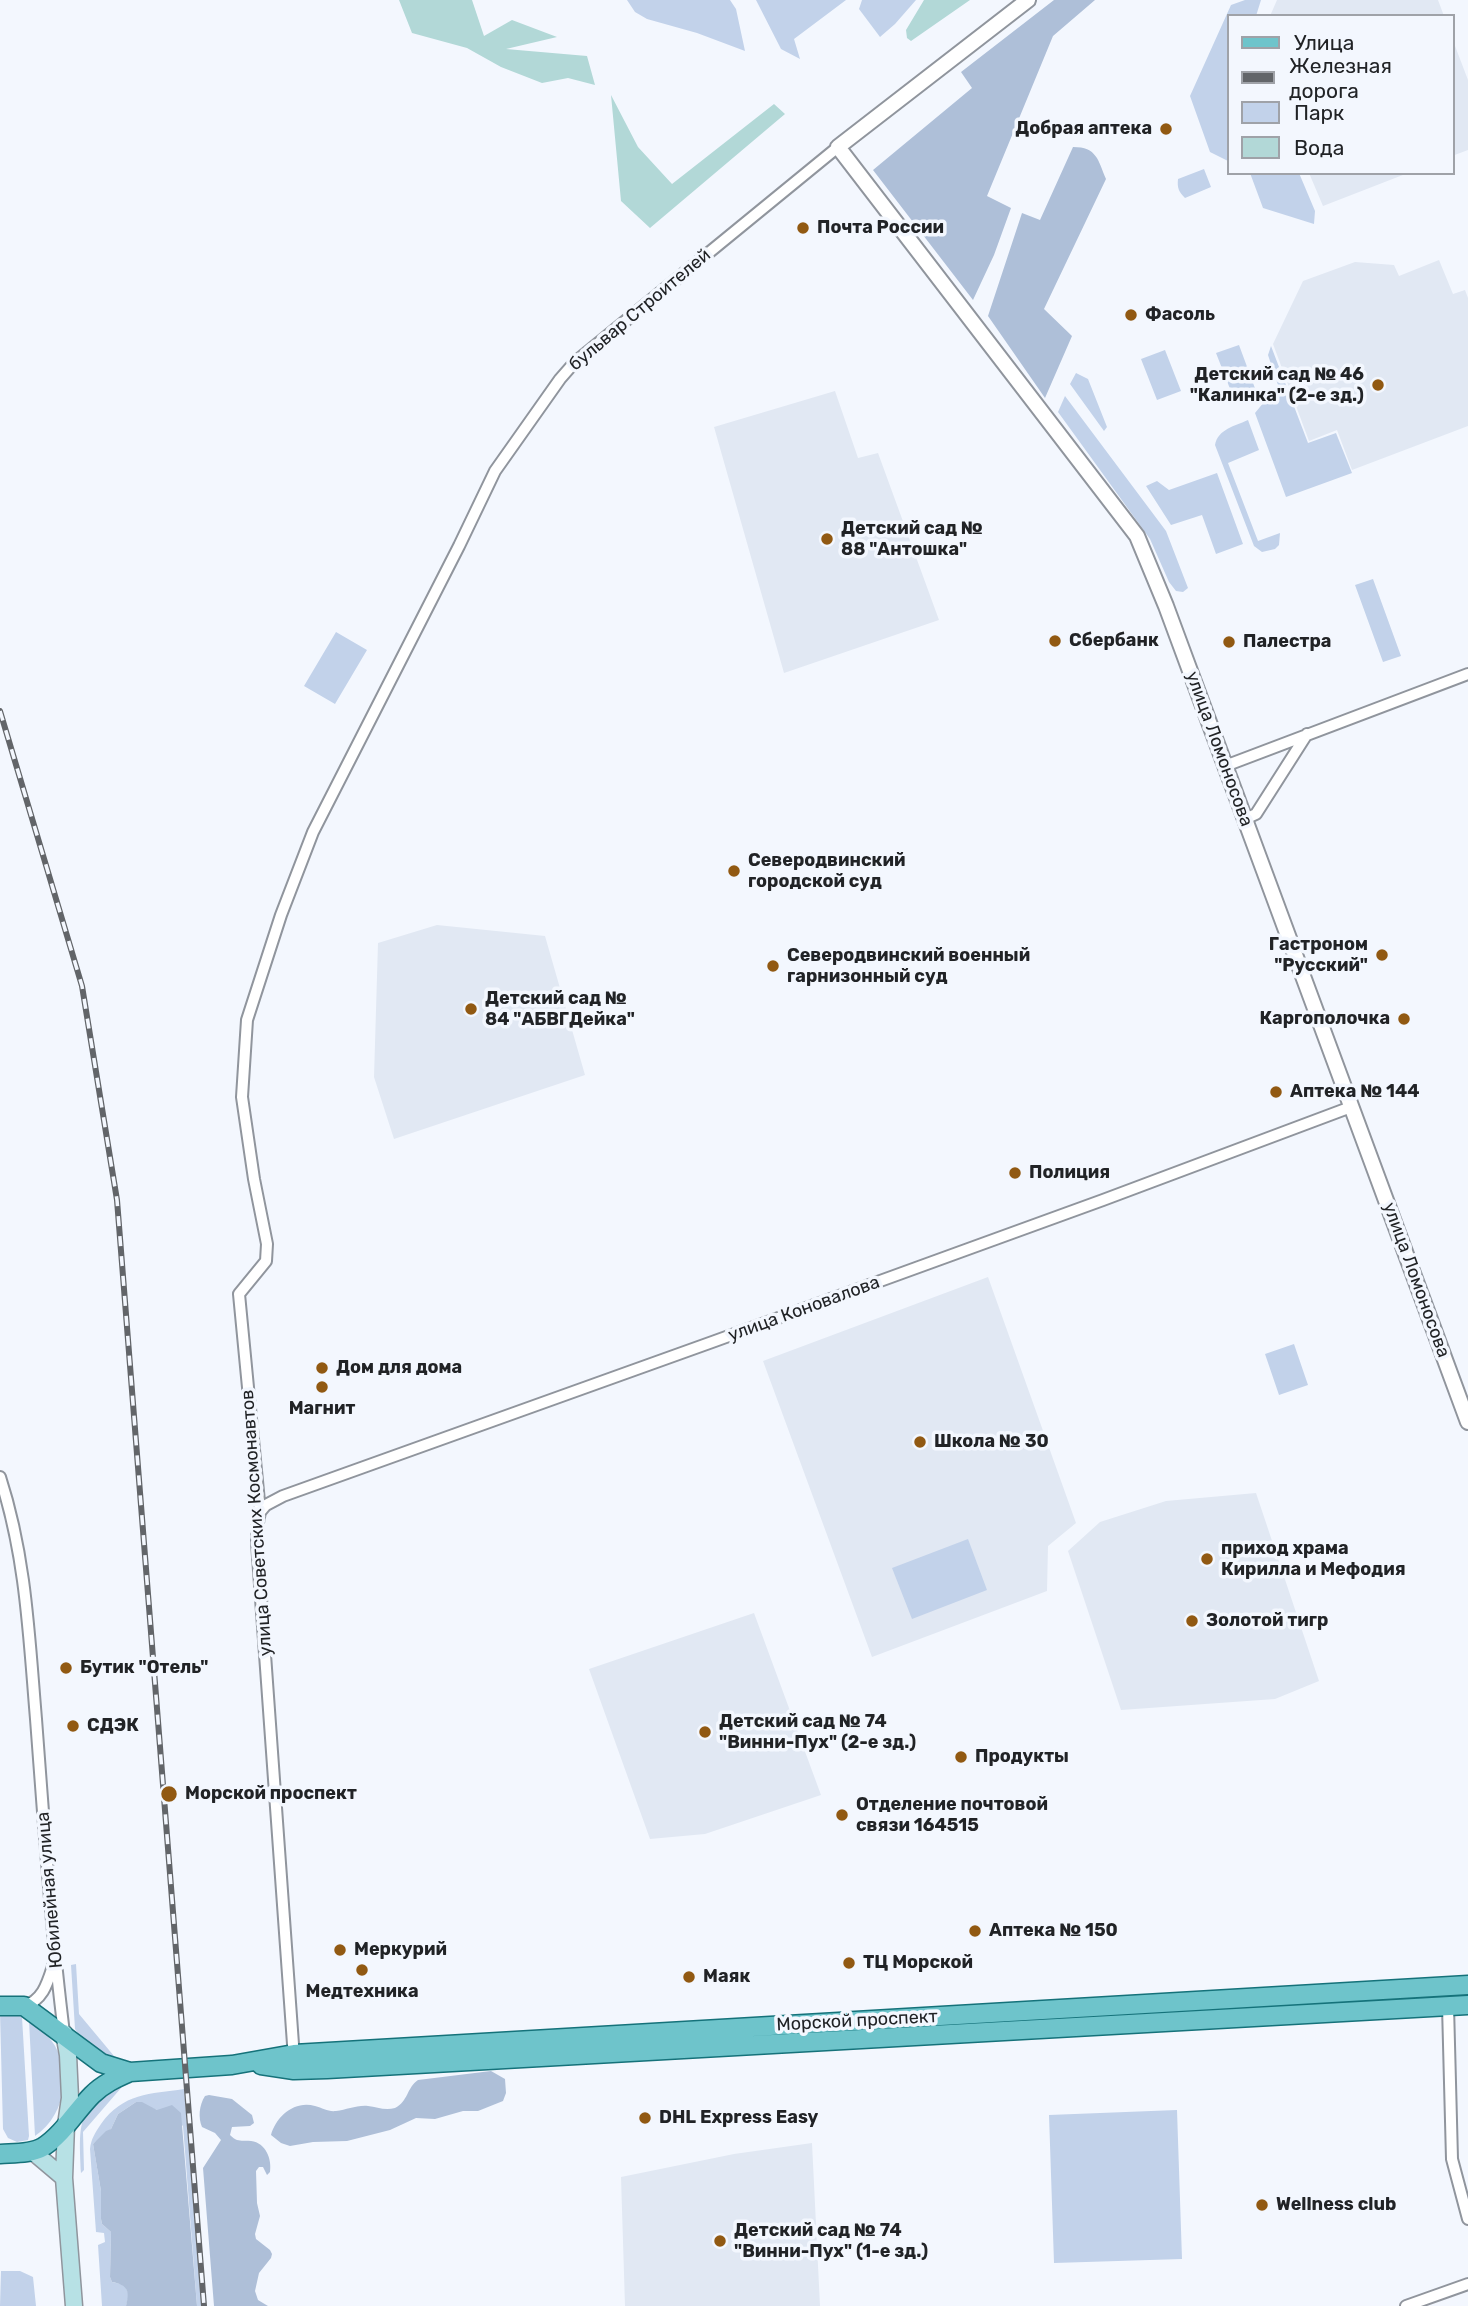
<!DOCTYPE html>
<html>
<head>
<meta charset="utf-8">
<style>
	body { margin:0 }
	#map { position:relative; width:1468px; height:2306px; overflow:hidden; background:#f3f7fe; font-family:Rubik,sans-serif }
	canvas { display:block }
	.legend { position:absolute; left:1227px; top:14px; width:228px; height:161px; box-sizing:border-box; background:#f3f7fe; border:2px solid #9fa2a8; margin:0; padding:9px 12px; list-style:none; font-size:21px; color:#212326 }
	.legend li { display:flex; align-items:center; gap:14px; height:35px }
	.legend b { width:35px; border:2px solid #9fa2a8 }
</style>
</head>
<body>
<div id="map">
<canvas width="1468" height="2306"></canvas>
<ul class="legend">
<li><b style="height:9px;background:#6ec4cb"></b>Улица</li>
<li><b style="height:9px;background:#626569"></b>Железная дорога</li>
<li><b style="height:19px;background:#c2d2ea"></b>Парк</li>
<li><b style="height:19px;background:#b2d8d7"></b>Вода</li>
</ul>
</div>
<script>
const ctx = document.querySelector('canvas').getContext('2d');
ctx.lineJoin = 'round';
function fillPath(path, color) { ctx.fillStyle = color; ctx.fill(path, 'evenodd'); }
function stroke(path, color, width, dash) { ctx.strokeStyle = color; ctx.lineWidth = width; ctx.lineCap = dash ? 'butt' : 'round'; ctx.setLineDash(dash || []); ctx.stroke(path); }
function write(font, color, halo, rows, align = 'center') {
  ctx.font = font + ' Rubik,sans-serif'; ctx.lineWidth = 7; ctx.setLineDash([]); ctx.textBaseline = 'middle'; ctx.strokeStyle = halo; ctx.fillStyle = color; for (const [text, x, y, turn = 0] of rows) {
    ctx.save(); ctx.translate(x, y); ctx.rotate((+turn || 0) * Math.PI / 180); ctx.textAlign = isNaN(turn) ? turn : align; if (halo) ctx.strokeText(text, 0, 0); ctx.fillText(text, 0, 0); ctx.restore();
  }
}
fillPath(new Path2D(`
	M1277,0H1438L1444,16H1270Z
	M1452,38L1468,80V150L1452,156Z
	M1309,173H1408L1323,206Z
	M1439,260L1453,294L1465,290L1468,298V426L1352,470L1337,430L1309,441L1273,344L1303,281L1355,262L1394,265L1399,276Z
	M835,391L858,458L878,453L939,620L784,673L714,427Z
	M437,925L545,936L585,1075L394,1139L374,1077L378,943Z
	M988,1277L1076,1523L1048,1546L1047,1591L872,1657L763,1361Z
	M1256,1493L1319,1681L1275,1699L1121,1710L1068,1551L1100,1522L1166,1501Z
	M754,1613L821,1795L705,1834L650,1839L589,1669Z
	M812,2143L820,2306H625L621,2177L734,2154Z`), '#e1e8f3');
fillPath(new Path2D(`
	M627,0H730L736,9L745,51L697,33L647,19L635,12Z
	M756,0H846L794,39L800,59L781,49Z
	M862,0H916L895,24L880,37L859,9Z
	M1245,0H1261L1256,16H1228V161L1210,152L1190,96L1231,5Z
	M1204,169L1211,187L1185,198C1179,192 1177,188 1178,179Z
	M1250,173H1299L1315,211L1314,224L1263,208Z
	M1239,345L1256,391L1234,399L1216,353Z
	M1271,346L1308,443L1336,433L1352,473L1286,497L1255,413L1278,385L1268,355Z
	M1165,350L1181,391L1157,400L1141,359Z
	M1076,373L1088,379L1107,427L1104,431L1070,384Z
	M1065,396L1166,531L1188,588L1183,592L1176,591L1169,582L1150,539L1058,412Z
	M1248,420L1259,450L1228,463L1258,541L1280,533L1279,545L1275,549L1262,552L1254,546L1215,445C1218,429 1235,426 1248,420Z
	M1217,473L1243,544L1216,554L1202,515L1171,525L1146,486L1157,481L1169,490Z
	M1373,579L1401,656L1383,662L1355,585Z
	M336,632L367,650L335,704L304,686Z
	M1294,1344L1308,1385L1279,1395L1265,1354Z
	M968,1539L987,1590L912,1619L892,1568Z
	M76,1964L79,2014L119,2062C101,2054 85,2045 75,2029L71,1965Z
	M0,2012H15L22,2017L29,2136L28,2140L17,2142L8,2138L3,2129Z
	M29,2021C35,2025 41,2029 46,2034C74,2063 68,2114 35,2136Z
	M121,2081V2088L83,2132L84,2170L81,2173C79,2125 76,2108 121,2081Z
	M184,2089L202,2306H197L183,2126L162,2110H157L136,2102L118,2114L111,2129L93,2144L101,2191V2219L102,2224L111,2232L110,2277L112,2282L125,2285L129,2295L126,2306H102L98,2245L105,2242L104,2233L96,2232L90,2149C91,2139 95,2133 101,2124C123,2093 150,2094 184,2089Z
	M1177,2110L1182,2259L1054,2263L1049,2115Z
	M1,2271H20L33,2277L36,2306H0Z`), '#c2d2ea');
fillPath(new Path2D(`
	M1054,0H1095L1053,36L987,196L1011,208L994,255L973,300L873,170L972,88L961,72Z
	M1073,147C1097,147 1098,160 1106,179L1044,309L1072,336L1045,398L988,316L1022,213L1040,220Z
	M491,2071L505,2079L506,2093L503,2101L478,2111H463L435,2119L416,2118L390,2130L347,2141L313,2142L290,2146L281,2143L271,2135C276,2117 294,2100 315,2106C323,2108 328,2112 336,2111C347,2110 356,2105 368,2106C377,2107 385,2111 395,2108C408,2102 407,2087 418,2080Z
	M209,2095L232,2099L252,2115L254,2123L250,2126L232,2127L230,2135C238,2143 242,2140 251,2141C266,2143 272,2159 270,2172L267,2175L263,2167H259L256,2171L257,2203L260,2216L255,2234L256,2239L270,2250L272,2254L271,2258L259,2273L255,2291L258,2300L268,2306H214L203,2168L221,2140L215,2133L202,2127C198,2118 199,2105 205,2096Z
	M136,2102H142L157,2110L172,2105L181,2113L197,2306H126C130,2291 128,2285 112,2282L110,2277L111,2232L102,2224L101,2219V2191L93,2144L106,2131L111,2129L118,2114Z`), '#aebfd8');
fillPath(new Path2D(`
	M399,0H472L484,36L512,20L557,37L506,49L587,56L595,85L568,78L542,83L501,67L467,48L412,33Z
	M924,0H970L911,41L907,38L906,30Z
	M611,95L638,147L672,184L774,104L785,114L650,228L621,201Z`), '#b2d8d7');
const minor = new Path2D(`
	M1225,766L1468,674
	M1245,819L1256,814L1307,734
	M0,1477C26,1557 29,1636 36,1719C44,1824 51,1929 64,2033
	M260,1512L266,1505L283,1496L715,1341L1103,1200L1351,1107
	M24,2006C44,2000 48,1981 54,1963
	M1448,2006L1452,2159L1468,2219
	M294,2058L257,1543V1528L260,1512L239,1294L266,1261L267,1244L254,1179L242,1097L247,1020L281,915L313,832L459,546L495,471L560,379L574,363L838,147
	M1406,2306L1468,2284`);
const tertiary = new Path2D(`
	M1028,0L838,147L1137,536L1166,606L1468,1422`);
const secondary = new Path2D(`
	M64,2033L68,2055L70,2098L66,2125L64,2178L74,2306
	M32,2151L64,2178`);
const primary = new Path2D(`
	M0,2006H24L101,2063L130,2072L232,2065L294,2054L1468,1985
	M261,2065L294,2070L327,2069L1468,2005
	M0,2154C14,2153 31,2154 43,2147C63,2134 76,2111 92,2095C103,2084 116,2078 130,2072`);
stroke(minor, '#90959d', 14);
stroke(tertiary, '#90959d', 18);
stroke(secondary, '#90959d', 19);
stroke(primary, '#15727a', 21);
stroke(minor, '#fff', 10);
stroke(tertiary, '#fff', 14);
stroke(secondary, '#b7e1e5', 16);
stroke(primary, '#6ec4cb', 18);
const rail = new Path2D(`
	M0,711L82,986L117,1200L204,2306`);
stroke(rail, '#626569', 6);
stroke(rail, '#f3f7fe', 3.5, [10]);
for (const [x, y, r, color] of [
	[1166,129,7,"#915912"],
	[803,228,7,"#915912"],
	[1131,315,7,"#915912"],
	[1378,385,7,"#915912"],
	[827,539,7,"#915912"],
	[1055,641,7,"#915912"],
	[1229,642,7,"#915912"],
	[734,871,7,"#915912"],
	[1382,955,7,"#915912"],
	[773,966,7,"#915912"],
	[471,1009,7,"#915912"],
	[1404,1019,7,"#915912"],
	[1276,1092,7,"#915912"],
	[1015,1173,7,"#915912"],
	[322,1368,7,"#915912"],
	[322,1387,7,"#915912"],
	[920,1442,7,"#915912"],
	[1207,1559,7,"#915912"],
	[1192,1621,7,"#915912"],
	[66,1668,7,"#915912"],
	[73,1726,7,"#915912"],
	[705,1732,7,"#915912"],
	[961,1757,7,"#915912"],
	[169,1794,9,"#915912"],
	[842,1815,7,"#915912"],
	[975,1931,7,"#915912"],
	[340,1950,7,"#915912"],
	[849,1963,7,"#915912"],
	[362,1970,7,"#915912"],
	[689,1977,7,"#915912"],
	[645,2118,7,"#915912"],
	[1262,2205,7,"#915912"],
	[720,2241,7,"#915912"]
]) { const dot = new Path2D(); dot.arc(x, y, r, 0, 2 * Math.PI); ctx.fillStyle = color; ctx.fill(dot); stroke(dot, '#f3f7fe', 2.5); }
write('bold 18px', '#212326', '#f3f7fe', [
	["Добрая аптека",1152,129,"right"],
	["Почта России",817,228],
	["Фасоль",1145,315],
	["Детский сад № 46",1364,375,"right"],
	["\"Калинка\" (2-е зд.)",1364,396,"right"],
	["Детский сад №",841,529],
	["88 \"Антошка\"",841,550],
	["Сбербанк",1069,641],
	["Палестра",1243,642],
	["Северодвинский",748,861],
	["городской суд",748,882],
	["Гастроном",1368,945,"right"],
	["\"Русский\"",1368,966,"right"],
	["Северодвинский военный",787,956],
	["гарнизонный суд",787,977],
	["Детский сад №",485,999],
	["84 \"АБВГДейка\"",485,1020],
	["Каргополочка",1390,1019,"right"],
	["Аптека № 144",1290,1092],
	["Полиция",1029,1173],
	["Дом для дома",336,1368],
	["Магнит",322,1409,"center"],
	["Школа № 30",934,1442],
	["приход храма",1221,1549],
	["Кирилла и Мефодия",1221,1570],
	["Золотой тигр",1206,1621],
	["Бутик \"Отель\"",80,1668],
	["Детский сад № 74",719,1722],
	["\"Винни-Пух\" (2-е зд.)",719,1743],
	["СДЭК",87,1726],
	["Продукты",975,1757],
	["Морской проспект",185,1794],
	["Отделение почтовой",856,1805],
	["связи 164515",856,1826],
	["Аптека № 150",989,1931],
	["Меркурий",354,1950],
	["ТЦ Морской",863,1963],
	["Маяк",703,1977],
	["Медтехника",362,1992,"center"],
	["DHL Express Easy",659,2118],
	["Wellness club",1276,2205],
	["Детский сад № 74",734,2231],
	["\"Винни-Пух\" (1-е зд.)",734,2252]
], 'left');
write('18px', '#212326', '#f3f7fe', [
	["бульвар Строителей",640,310,-40],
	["улица Ломоносова",1219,749,70],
	["улица Ломоносова",1416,1280,70],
	["улица Коновалова",804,1309,-20],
	["улица Советских Космонавтов",257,1523,-94],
	["Юбилейная улица",50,1890,-95],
	["Морской проспект",857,2021,-3]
]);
</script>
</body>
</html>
